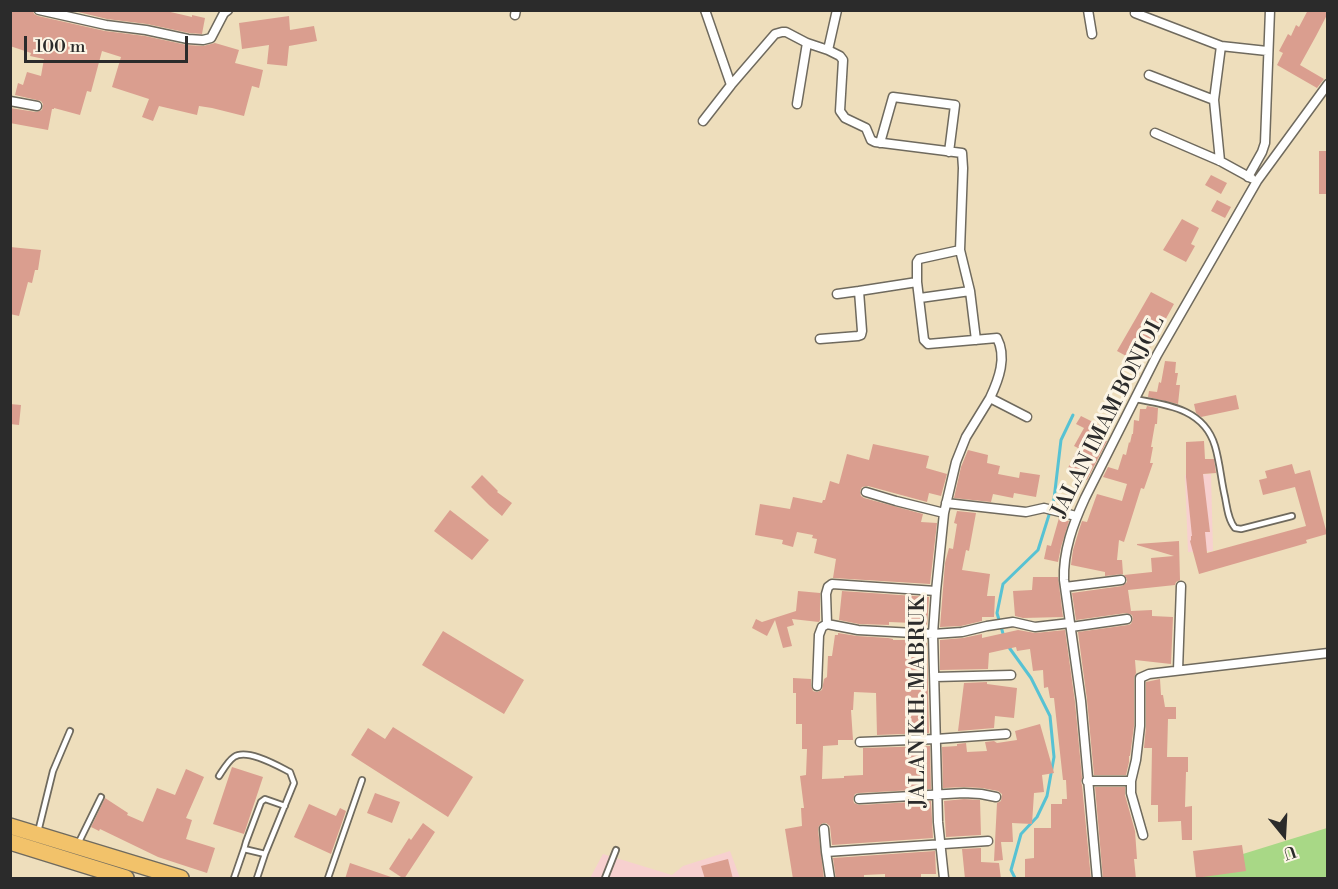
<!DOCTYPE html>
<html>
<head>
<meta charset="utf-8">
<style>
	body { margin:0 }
	#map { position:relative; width:1338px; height:889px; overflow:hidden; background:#eedebc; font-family:"Libre Bodoni",serif }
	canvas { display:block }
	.frame { position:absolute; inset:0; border:12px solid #2b2b2b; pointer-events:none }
	.north { position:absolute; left:1254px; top:805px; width:60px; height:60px; -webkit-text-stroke:4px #fcf5e5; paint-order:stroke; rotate:162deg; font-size:16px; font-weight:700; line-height:24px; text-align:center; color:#2b2b2b }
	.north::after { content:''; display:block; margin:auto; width:21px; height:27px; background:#2b2b2b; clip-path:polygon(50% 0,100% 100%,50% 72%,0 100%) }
	.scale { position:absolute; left:24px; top:36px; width:164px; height:27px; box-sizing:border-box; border:3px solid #2b2b2b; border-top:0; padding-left:8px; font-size:18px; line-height:21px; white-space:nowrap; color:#2b2b2b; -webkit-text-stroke:4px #fcf5e5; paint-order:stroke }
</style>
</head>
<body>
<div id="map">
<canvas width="1338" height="889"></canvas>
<div class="frame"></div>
<div class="north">U</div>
<div class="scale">100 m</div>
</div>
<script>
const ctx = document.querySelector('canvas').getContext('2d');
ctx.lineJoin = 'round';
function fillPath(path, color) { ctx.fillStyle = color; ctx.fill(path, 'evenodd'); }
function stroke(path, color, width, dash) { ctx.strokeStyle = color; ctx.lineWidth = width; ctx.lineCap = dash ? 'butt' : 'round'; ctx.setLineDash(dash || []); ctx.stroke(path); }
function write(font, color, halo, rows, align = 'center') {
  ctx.font = font + ' "Libre Bodoni",serif'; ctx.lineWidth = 6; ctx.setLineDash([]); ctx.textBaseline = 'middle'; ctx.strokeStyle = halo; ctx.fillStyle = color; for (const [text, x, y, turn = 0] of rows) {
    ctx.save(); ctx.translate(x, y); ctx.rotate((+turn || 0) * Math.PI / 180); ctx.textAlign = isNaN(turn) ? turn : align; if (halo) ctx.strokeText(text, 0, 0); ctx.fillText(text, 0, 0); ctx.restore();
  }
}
fillPath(new Path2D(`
	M1211,474L1213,551L1188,552L1185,475Z
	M730,851L740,878H590L603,854L672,875L683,866Z`), '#f7d0cf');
fillPath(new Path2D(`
	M1327,828V878H1204V866Z`), '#a8d886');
stroke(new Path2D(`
	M1004,637L997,613L1003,584L1038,550L1054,499L1061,440L1073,415
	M1008,646L1031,678L1050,716L1054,757L1047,796L1037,817L1021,834L1011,870L1015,878`), '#57c2d3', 3);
fillPath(new Path2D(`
	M10,10H33L34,14L38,16L105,31L145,36L187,45L203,46L215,43L239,50L235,63L263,70L259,88L252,86L244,116L212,108L199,106L197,115L159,106L153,121L142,117L149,99L112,87L121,57L102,51L91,92L87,91L80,115L54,108V109H52L48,130L10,123V108L36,112L42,110L43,104L41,101L15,95L18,83L23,85L27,72L41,76L44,59L30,56L31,53L10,46Z
	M70,10H162L192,17V15L205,18L202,34L189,33L147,24L107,19Z
	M1308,10H1328V13L1316,36L1300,65L1324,79L1317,88L1277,65L1283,53L1279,51L1288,34L1291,36L1296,25L1299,27Z
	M289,16L290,30L314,26L317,41L289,46L287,66L267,64L269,45L242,49L239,23Z
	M1319,151H1328V194H1319Z
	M1211,175L1227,183L1221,194L1205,185Z
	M1217,200L1231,207L1225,218L1211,211Z
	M1182,219L1199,228L1191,244L1195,246L1186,262L1163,250Z
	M10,247L41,250L38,270H35L32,283L28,282L19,316L10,314Z
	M1151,292L1174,304L1141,364L1117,351Z
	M1165,361L1176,362L1175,373H1178L1176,385H1180L1178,404L1148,397L1149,391L1157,392L1159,382L1161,383Z
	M1236,395L1239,409L1201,417L1196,413L1194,404Z
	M10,404L21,405L19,425L10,424Z
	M1147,406L1158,408L1157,424H1155L1151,447H1153L1150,463H1153L1144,489L1141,488L1124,542L1119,540L1117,560H1122L1123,574L1105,576V572L1071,565L1073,550L1079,530L1082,521L1087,522L1097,494L1122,501L1127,484L1103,477L1108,467L1118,470L1123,454L1126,455L1129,442L1130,443L1132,434H1133L1134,420L1139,421L1140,409H1146Z
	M1081,416L1105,428L1100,438L1107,441L1087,480L1067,470L1078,448L1074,446L1084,428L1076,424Z
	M1204,441L1205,459H1214L1216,473L1203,474L1210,532H1205L1207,553L1306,526L1295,487L1263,495L1259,480L1267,478L1265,471L1292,464L1295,474L1310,470L1327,534L1306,540L1307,543L1199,574L1190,541L1191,540V536H1192L1186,477V442Z
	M873,444L929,456L926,468L947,474L941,496L929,493L927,502L868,486L862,487L860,491L861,496L864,498L923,514L921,522L937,523L930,584L833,578L836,559L814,553L817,539L812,538L813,535L797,532L793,547L782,544L783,540L755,535L760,504L790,509L793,497L822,503L823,500H825L830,481L839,484L847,454L869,460Z
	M968,450L988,455L987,463L1000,466L998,474L1019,478L1020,472L1040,475L1036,497L1014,493L1013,498L993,494L991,502L954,498L961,467Z
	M482,475L498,491L497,492L512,503L502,516L489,505L471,487Z
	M450,510L489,540L472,560L434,531Z
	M957,511L976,513L969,551L966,550L962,570L990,574L987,596H995L994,617H982V621L961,626L940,627L945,563L949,548L953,549L957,524L954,523Z
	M1059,518L1069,521L1061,547L1058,562L1044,559L1047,545L1051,546Z
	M1179,541L1180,580L1176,582L1175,585L1128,590L1131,611L1152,610V616L1173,617L1171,664L1135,660L1136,673L1134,678V726L1130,756H1129V762L1126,775H1094L1087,700L1078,632L1128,625L1131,624L1133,619L1132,615L1126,613L1076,620L1072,593L1122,586L1127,582V579L1124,575L1152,572L1151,558L1174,556L1137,545V544Z
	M1033,577H1058L1063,617L1023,618L1015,616L1013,591L1032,590Z
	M798,591L820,593V620L819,622L792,619L794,625L787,627L792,646L783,648L775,620L767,636L752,628L756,619L762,622L796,611Z
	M842,591L929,597L927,627H914V623L889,622V625L859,624L839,620Z
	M1018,630L1035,633L1065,630L1075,702L1082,778L1081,782L1082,785L1091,879H1025V859L1034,858V828H1051V804H1062V799H1067L1066,780H1063L1054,698H1050L1048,687L1044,688L1043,670L1033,671L1030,649L1017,651L1016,647L989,653L988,669L940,670V640L963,638L982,634V638Z
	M443,631L524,680L504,714L422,665Z
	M838,633L857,636L888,638L893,639V640H927L929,733L877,735L876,693L854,692L853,710H851L853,740H838V745L823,746L822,779L844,778V776L863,775V748L930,746L931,789L859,793L855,794L853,799L854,803L859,805L931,801L933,838L832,845L830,826L826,823H823L819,826L818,830L824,879H793L785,829L802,826L801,808H804L800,776L806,775L807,749H802V724H796V693H793V678L811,679V686L813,691L817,692L822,690L824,679L827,677L828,656H832L835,635H838Z
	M1160,679L1161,695H1163L1165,707H1176V719H1168L1167,757H1188V772H1186L1185,807L1192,806V840H1182L1181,821L1158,822V805H1151L1152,748H1144L1146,726V682Z
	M987,682V684L1017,688L1014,718L995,716L994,728L958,731L964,683Z
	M1040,724L1054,773L1042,775L1044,792L1034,793L1032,824L1012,823L1013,842H1001L1003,860L994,861L997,803L1001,801L1002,794L998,791L982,788L964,787L943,788L942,747L957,746V744L966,743L967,752L987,751L985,742L994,741L997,743L1017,740L1015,731Z
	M393,727L473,777L448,817L351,755L368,728L385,739Z
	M232,767L263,777L244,834L213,824Z
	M186,769L204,777L186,818L192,820L186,839L215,848L207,873L158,857L100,829L99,831L91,827L105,798L128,813L127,815L143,822L157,788L175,795Z
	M1095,787H1125V795L1135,831L1137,859H1134L1136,879H1103Z
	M375,793L400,802L392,823L367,813Z
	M964,799L980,800L981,835L946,837L944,801Z
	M309,804L336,816L340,808L346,811L331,854L294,837Z
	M423,823L435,832L404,879L389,869L409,838L411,840Z
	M1242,845L1246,871L1196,878L1193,851Z
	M981,848V862L999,863L1001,879H965L962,849Z
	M935,851L936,874H921V879H885V874L864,875V879H836L833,858Z
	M728,859L733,879H705L701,866Z
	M350,863L391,877V879H345Z`), '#da9e8f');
const lane = new Path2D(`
	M1135,399C1168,405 1204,409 1215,446C1220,463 1221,480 1225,497C1227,507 1228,520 1235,528L1241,529L1292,516
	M219,776C223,770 228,761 234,757C247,748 278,766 290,772L294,783L265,854L257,878
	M38,832L53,771L70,731
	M78,844L101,797
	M244,849L246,842L261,802L265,799L285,806
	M234,878L244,849L265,854
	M328,878L362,780
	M605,878L616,850`);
const street = new Path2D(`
	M39,10L106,25L146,30L188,39L203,40L211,38L224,13L228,10
	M837,10L828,50L840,56L843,60L840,111L845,118L866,128L871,140L875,142L962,153L963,168L960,250L970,291L976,340
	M1088,10L1092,34
	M1135,13L1221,46
	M515,15L516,10
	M1149,75L1214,100
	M731,85L775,34L782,32H786L807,43L828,50
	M10,101L37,106
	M797,104L807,43
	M703,121L731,85L705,10
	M1155,133L1220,161L1251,178
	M880,143L893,97L955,105L949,152
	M1220,161L1214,100L1221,46L1267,51
	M1248,177L1262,152L1265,143L1270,10
	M960,250L919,259L917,262V282L924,340L928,344L997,338C1007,357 999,379 990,398
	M837,294L859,291
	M920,298L970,291
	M820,339L858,336L861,335L862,331L859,291L917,282
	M866,492L896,501L944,513
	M946,503L1026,512L1044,508L1076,516
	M1065,587L1121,580
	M936,591L832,584L828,587L826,594L827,624L858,630L933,634L962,632L987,626L1013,622L1035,627L1070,623
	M1071,627L1127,619
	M1178,670L1181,586
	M935,677L1011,675
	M817,686L819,635L822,627L827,624
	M860,742L936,739L1006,734
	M1087,781H1131
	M859,799L964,793L981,794L996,797
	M824,829L826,852L830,878
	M1143,835L1131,793V781L1136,760L1140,726V678L1149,674L1328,653
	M826,852L988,841
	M944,878L938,822L933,634L936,591L944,513L956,462L966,437L990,398L1027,417
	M1097,878L1081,701L1064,580C1063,551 1073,524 1085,498L1157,355L1257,181L1328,84`);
const highway = new Path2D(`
	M10,826L181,878
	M10,842L126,878`);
stroke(lane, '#6f6a5e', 8);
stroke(street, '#6f6a5e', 11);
stroke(highway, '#6f6a5e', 18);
stroke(lane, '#fff', 4.5);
stroke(street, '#fff', 8);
stroke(highway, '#f2c26a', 15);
write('21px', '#2b2b2b', '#fcf5e5', [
	["JALAN IMAM BONJOL",1109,417,-63],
	["JALAN K.H. MABRUK",919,702,-90]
]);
</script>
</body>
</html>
